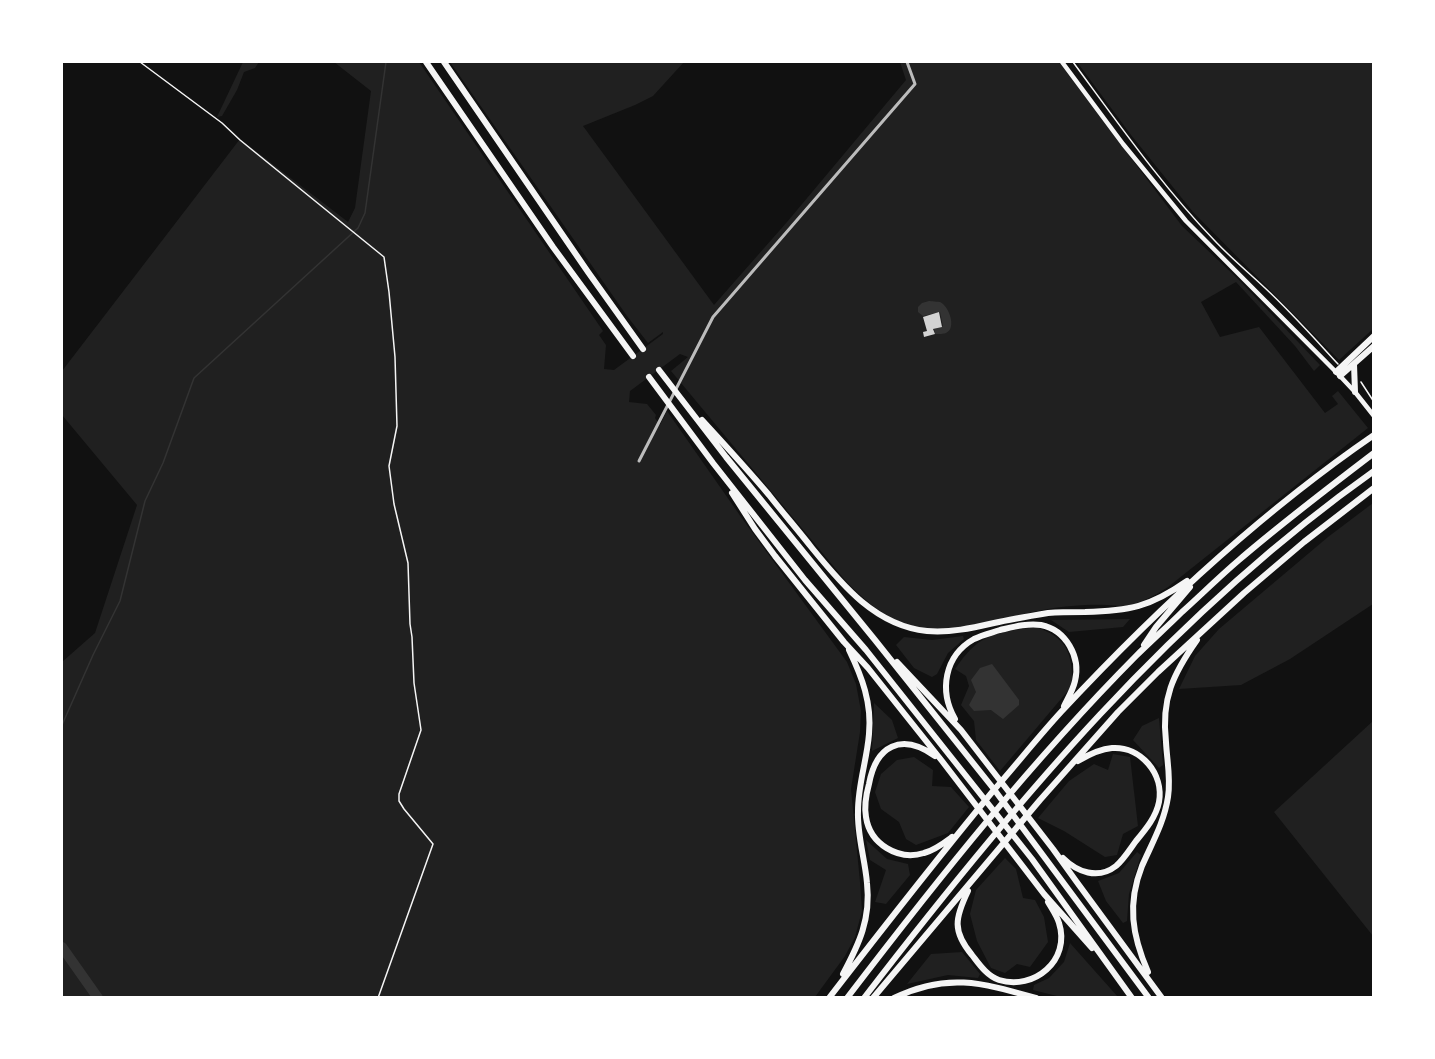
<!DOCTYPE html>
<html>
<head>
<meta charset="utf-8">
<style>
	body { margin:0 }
	#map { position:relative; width:1435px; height:1059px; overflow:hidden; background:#111; font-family:Roboto,sans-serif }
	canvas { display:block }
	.frame { position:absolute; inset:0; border:63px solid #fff; pointer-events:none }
</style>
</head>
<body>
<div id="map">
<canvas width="1435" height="1059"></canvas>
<div class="frame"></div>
</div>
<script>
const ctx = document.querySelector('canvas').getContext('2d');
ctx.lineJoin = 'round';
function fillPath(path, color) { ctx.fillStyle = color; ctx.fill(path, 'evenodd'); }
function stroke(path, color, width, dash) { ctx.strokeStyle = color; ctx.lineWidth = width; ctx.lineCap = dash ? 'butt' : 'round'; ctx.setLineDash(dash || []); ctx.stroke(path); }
fillPath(new Path2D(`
	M243,62H259L255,68L244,72L237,90L222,116L217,117Z
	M334,62H419L603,331L599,335L606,345L604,369L614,370L663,334V332L648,343L627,316L450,62H684L653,96L635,105L583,126L714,305L787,222L906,80L900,62H1059L1182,226L1239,280L1320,365L1314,371L1295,346L1236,282L1201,302L1220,337L1259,327L1325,413L1338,404L1332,396L1338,391L1368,428L1168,587C1154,596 1138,605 1121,606C1117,606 1112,605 1107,605C1090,604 1065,606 1048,609C1008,616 962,634 921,628C889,622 867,603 845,580L671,371L688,357L680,354L630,391L629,402L647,404L656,415L655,418L660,425L667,411L741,517L847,662L856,684L861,711L860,732L851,789L860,882L862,911L855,937L845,956L815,997L62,998V662L95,633L137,505L62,415V371L240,139L348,222L355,208L371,91Z
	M1077,62H1373V329L1339,360L1193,212L1131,135Z
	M1373,503V604L1290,659L1241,685L1179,689L1195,656L1219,629L1328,537Z
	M1130,619L1123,627L1069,632L1051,620Z
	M1036,627C1068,638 1073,655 1072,686L1000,771L976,740L974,721L961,705L969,686L966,676L955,669C962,659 970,648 981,641C997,631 1018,630 1036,627Z
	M963,636L964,639L948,653L937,674L932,677L914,668L896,645L904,637L932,640Z
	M874,703L892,720L898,738L872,751Z
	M1159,718L1163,765L1159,768L1133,740L1142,726Z
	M1373,721V936L1274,812Z
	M1113,754L1130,757L1138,826L1123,834L1117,855L1105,857L1064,831L1038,818L1069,781L1094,764L1108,770Z
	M914,757L933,770L932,786L951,787L969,807L948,833L916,845L906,839L899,822L881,809L875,792L881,774L897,760Z
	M866,840L887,859L908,864L910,875L886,904L875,902L886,870L870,860Z
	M1137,852L1141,855L1129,894L1127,921L1123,923L1106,901L1098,881L1119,873Z
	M1005,858L1016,869L1023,898L1035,900L1044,917L1048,942L1030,967L1017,964L1005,973L991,968L977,941L970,914L976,890Z
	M1070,943L1118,997H1061L1033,990L1034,985L1049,978L1064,962Z
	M962,952L980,974L978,978L948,975L907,984L931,954Z`), '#202020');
fillPath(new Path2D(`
	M929,301C930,301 939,302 940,302C949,306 957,328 946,333C945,334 937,334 935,334L934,329L943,326L940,312L923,316L918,312V307L922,303Z
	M992,664L1019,700V705L1003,719L991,710L974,711L969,705L976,692L971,680L980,668Z`), '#333');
stroke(new Path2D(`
	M62,725L93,655L120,601L145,501L163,463L194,378L358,228L365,213L386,62`), '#333', 1.5);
stroke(new Path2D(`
	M62,947L98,998`), '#333', 10);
fillPath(new Path2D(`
	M939,312L942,327L933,329L935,334L924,337L923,332L927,331L923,317Z`), '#d3d3d3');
stroke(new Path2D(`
	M140,62L222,123L240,140L384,257L389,292L395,357L397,426L389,466L394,504L408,563L410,624L412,637L414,683L421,730L399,794V801L404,809L433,844L378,998
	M1073,62C1118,123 1162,186 1215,241C1231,258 1248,272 1265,288C1291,312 1314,338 1338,364
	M1361,382L1374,402`), '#f5f5f5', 1.5);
stroke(new Path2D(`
	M639,461L713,317L915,84L907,62`), '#bcbcbc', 3);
stroke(new Path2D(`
	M1062,62L1123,144L1186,221L1340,376L1355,392L1374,416`), '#f5f5f5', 4.5);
stroke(new Path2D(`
	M426,62L553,247L633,356
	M444,62L588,272L643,349
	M1354,364L1355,392
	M659,370L726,457L875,640L993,788L1149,998
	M1336,372L1374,336
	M1340,376L1374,346
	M649,377L713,463L805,580L866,650L1032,859L1132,998
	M702,420C725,445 747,469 769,495C783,513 798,530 812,548C842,585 876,626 927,631C950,633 972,628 994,623C1012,619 1030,616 1048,613C1060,612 1073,612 1085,612C1129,611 1150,607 1187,581
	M732,493L755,529L775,556L844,642L868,668L942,761L1044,894L1092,948
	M1144,645L1156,627L1190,587
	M897,662L961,730L1053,849L1076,881L1162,998
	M955,719C939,691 944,656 974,639C982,635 991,633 1000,630C1013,627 1027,623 1041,625C1066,630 1081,657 1075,681C1073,690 1068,698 1064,706
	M935,756C901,732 876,746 869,784C866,795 864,806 866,817C870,844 898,861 924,853C935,850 944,843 952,837
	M1063,858C1077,872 1098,880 1116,866C1124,859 1130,849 1136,841C1146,829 1156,817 1159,802C1164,774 1141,746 1112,748C1099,749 1088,755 1078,761
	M968,891C955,918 952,931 972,955C979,964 987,976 999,980C1034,991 1071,960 1059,923C1057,916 1052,909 1048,902
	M1148,972C1132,935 1127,904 1142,866C1152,843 1164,823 1168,797C1171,779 1167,761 1166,742C1161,699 1173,674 1197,640
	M843,974C859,944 871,919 867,883C865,859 857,835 858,811C858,784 867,760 869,734C872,703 862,677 849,650
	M829,998C883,928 937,859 993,791C1016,765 1038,737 1061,712C1156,610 1259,514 1374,435
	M847,998C938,879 1031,762 1136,656C1151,641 1167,627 1182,612C1201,595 1219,577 1239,560C1282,523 1328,488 1374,453
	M864,998C1014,803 1172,614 1374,471
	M873,998L1040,800L1118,712L1158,672L1244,593L1304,542L1374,488
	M894,998C947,972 983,983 1036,998`), '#f5f5f5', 6);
</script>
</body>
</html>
